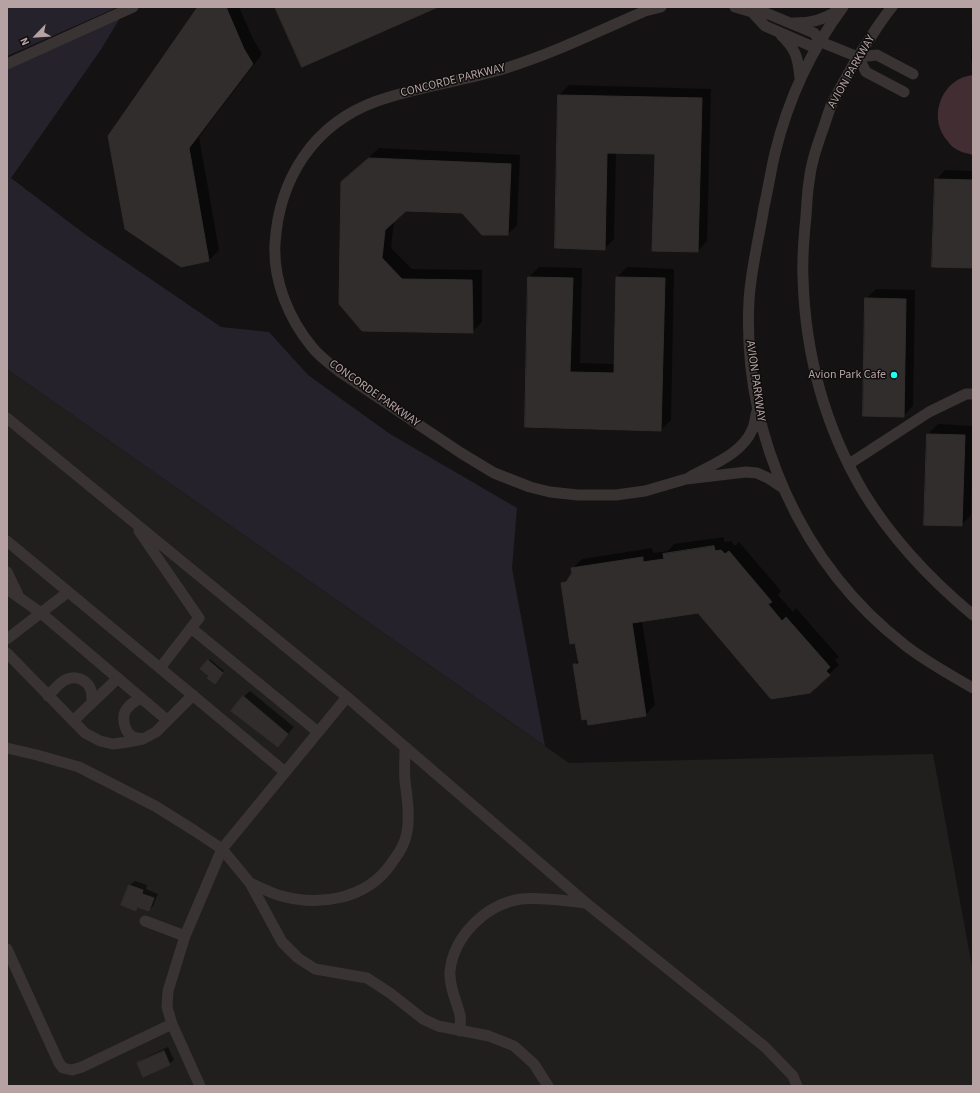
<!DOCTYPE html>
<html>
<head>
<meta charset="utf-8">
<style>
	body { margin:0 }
	#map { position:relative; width:980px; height:1093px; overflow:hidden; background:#141212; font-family:"Source Sans 3",sans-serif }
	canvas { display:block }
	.frame { position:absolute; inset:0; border:8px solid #b6a2a3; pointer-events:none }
	.north { position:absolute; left:16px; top:16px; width:40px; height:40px; -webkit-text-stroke:3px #0f0d0d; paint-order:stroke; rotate:245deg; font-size:11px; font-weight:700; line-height:16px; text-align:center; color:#b6a2a3 }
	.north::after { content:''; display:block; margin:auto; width:14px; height:18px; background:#b6a2a3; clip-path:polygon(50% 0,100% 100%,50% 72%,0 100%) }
</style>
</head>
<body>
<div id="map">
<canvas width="980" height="1093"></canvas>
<div class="frame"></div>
<div class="north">N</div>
</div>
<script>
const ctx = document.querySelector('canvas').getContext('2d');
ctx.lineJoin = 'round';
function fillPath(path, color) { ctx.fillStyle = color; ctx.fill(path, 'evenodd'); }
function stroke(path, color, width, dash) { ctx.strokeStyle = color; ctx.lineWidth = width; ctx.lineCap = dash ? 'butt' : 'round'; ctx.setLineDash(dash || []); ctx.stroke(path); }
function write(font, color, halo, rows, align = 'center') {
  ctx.font = font + ' "Source Sans 3",sans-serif'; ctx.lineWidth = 3; ctx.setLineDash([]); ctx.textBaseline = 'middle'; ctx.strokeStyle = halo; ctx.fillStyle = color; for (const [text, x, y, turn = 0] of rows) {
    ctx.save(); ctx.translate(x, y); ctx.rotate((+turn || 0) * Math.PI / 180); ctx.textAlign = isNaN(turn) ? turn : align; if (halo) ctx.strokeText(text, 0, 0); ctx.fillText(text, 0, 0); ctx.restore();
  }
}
fillPath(new Path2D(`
	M7,369L569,763L933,754L973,972V1086H7Z`), '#211e1e');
fillPath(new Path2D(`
	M11,7H118L7,56V9Z
	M124,11L102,48L11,178L86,235L221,327L269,332L308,375L390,434L517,508L512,568L545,746L7,369V64Z`), '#26222c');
fillPath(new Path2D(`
	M973,75V155C966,153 959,152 953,147C950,145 948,141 945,138C928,114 943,78 973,75Z`), '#422d33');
fillPath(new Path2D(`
	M199,7H239L253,39L262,54L199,137L219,250L209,260L181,266L198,8Z
	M973,21V61H971L972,23Z
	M569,85L711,89L707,241L698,251L656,153L616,152L614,239L604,249L559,95Z
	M379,148L520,155L517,225L508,234L462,212L405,210L394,221L391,248L412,269L482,270V322L472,332L363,330L342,182Z
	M945,170L973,171V267L936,180Z
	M539,267L582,268L580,363L615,364L617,277L627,267L674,269L671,420L661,430L526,426L529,277Z
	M876,289L915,290L913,406L903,416L866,299Z
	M938,424L973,426L971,515L961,525L928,434Z
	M724,537V542L731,541L735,546L739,542L781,591L778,595L793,612L796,608L839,657L835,660L839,665L810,692L699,612L642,621L655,705L645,715L574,665L579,660L562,584L573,574L572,569L582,559L652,548L653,553L668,551L674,544Z
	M210,659L224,671L216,680L210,676L208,661Z
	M250,691L294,727L278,746L243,697Z
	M135,881L147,885L146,889L158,894L153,906L149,910L139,906L135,910L123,905L130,885Z
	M168,1047L174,1060L169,1064L138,1063L143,1059Z`), '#0007');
const building = new Path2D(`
	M199,7H226L244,49L253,64L189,148L209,261L181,267L125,229L108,136L197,8Z
	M275,7H438L302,67Z
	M558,95L702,98L698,252L652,251L655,154L607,153L605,250L555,248Z
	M369,158L511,164L508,235H482L462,213L406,211L385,230L382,258L402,279L472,280L473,333L362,331L339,304L341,182Z
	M935,179L973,180V268L932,267Z
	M528,277L573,278L570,372L614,373L616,277L665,278L661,431L525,427Z
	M865,298L906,299L904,417L863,416Z
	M927,434L965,435L962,526L924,525Z
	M714,546L715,551L721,550L725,554L729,551L772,602L768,604L782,621L786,617L830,667L826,671L830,675L810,693L771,699L698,613L632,623L646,716L588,725L587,719L582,720L573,664H579L575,643L570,644L561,583L566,582L572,573L571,568L643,557V562L664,559L663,554Z
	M208,660L223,673L215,684L207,678L209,676L200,669Z
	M243,696L288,734L278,747L231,711Z
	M129,885L143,890L142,894L154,898L149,911L137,907L136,911L121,905Z
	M164,1051L170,1065L143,1077L137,1063Z`);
fillPath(building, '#312d2d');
stroke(building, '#302d2c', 1);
stroke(new Path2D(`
	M661,7L645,11C599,31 554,53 506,68C464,81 419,86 377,101C313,124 279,179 275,244C273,281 289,319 312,347C320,357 330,364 340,372L461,453L494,473L530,487L550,492L578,495H616L645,491L686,479L746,472L757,473L768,478L783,488
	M735,7L752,12L766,13L814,33L821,42L858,57L877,55L913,74
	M843,7C811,50 788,100 775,153C771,170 768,189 764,207C759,238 751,269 749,300C742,433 801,565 906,646C927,662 950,675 973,688
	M892,7C886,14 881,22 876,29C868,42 859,54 852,67C845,80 837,93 831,106C828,113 826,121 823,129C817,146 811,163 809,182C807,193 807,204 806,216C804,236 802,257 803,277C805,353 825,427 864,493C893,540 931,580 973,615
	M752,12L765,26L811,46L821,42
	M793,23C813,23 822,20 839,10
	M781,35C796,49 798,58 800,78
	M858,57L866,72L904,92
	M7,64L133,7
	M7,418L347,697L586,903L765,1047L793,1076L797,1086
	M849,464L929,412L966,394H973
	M690,477C711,465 742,454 752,430C755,425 755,417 757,411
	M139,531L199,618L191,628
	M7,541L285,772
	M7,572L19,597
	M7,589L41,613L167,720
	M7,639L68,592
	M7,653L85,733L100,741L113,744L128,742L143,739L156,732L193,695
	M160,668L191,628L318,732
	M48,696C53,691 58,684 65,680C75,675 87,679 91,690C92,694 92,699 92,703
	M141,698C135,701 129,705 126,710C121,718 125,733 133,737C135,738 140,738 142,739
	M73,721L118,678
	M7,748L37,755L79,767L155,806L195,831L222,849L250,883L282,942L298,958L315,969L367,978L390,993L423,1019L438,1026L489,1036L514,1046L534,1064L548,1086
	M250,883C259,887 269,892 278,895C318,907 366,900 391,864C398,854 405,845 407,832C410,814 407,798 405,781C404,770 405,758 405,747
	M145,921L185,936
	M7,949L59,1063L63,1068L72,1070L82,1067L172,1024
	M460,1031C460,1026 461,1020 460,1015C456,1000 449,986 450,971C454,935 487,904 521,899C543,897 565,901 586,903
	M200,1086L172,1024L167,1007L168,991L185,936L222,849L347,697`), '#393333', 11);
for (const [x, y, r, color] of [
	[894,375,4,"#1ffff1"]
]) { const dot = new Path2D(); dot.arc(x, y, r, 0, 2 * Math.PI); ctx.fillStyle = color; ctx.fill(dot); stroke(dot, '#0f0d0d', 1.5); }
write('12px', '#b6a2a3', '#0f0d0d', [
	["AVION PARKWAY",852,72,-60],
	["CONCORDE PARKWAY",453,81,-14],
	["AVION PARKWAY",755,381,82],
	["CONCORDE PARKWAY",374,394,35]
]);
write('12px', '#b6a2a3', '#0f0d0d', [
	["Avion Park Cafe",886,375]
], 'right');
</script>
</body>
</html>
